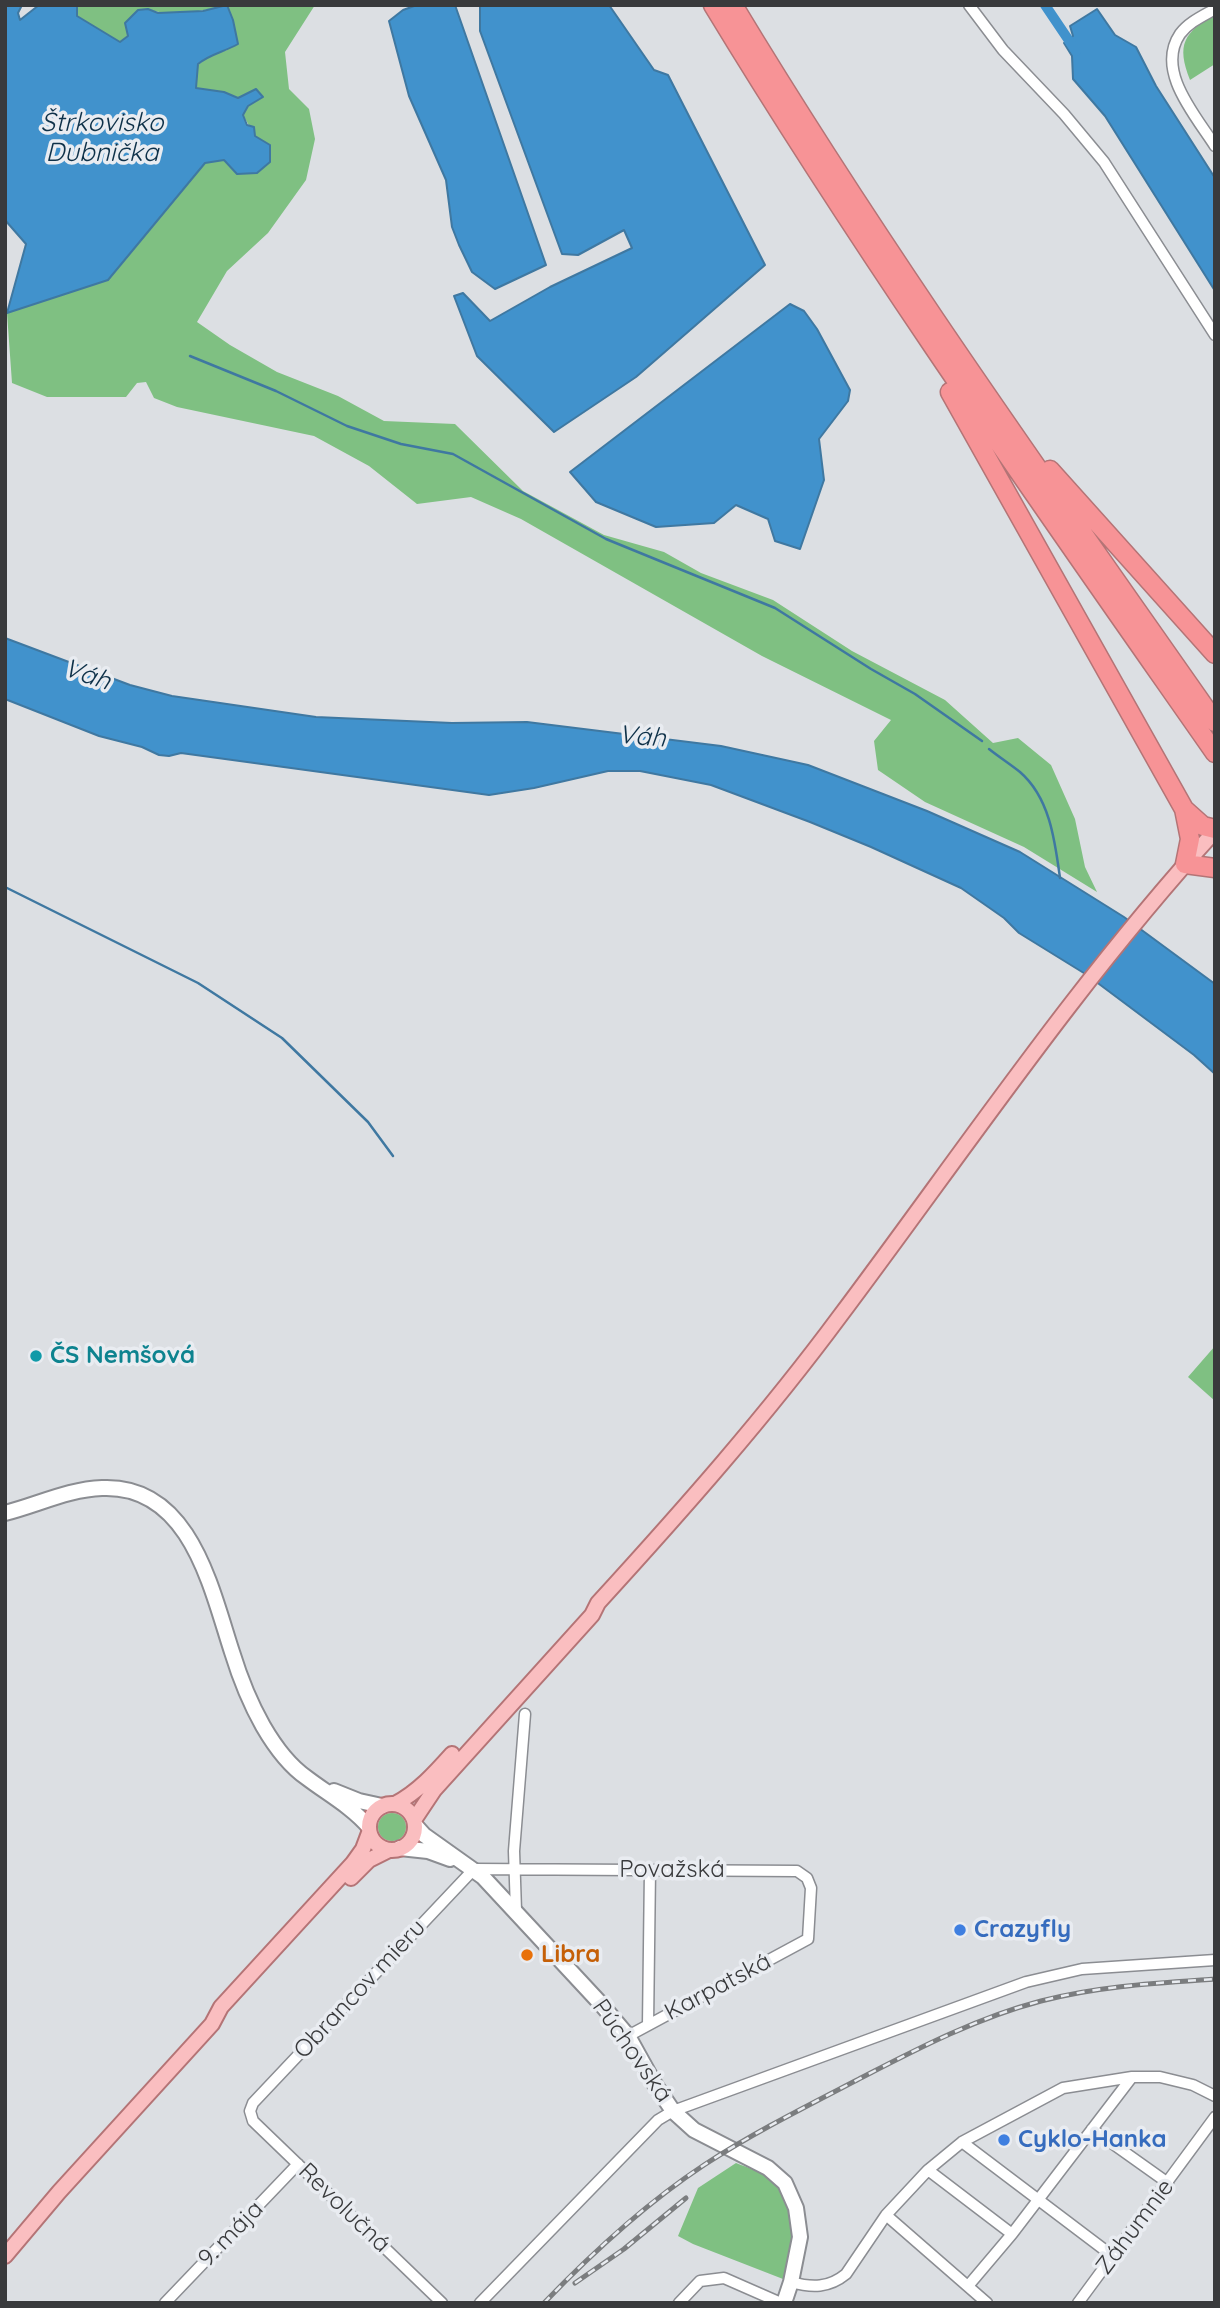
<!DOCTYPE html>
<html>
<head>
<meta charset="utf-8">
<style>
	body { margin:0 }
	#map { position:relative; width:1220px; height:2308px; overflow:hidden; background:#dcdfe3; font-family:Quicksand,sans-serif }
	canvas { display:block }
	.frame { position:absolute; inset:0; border:7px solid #393a3c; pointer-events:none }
</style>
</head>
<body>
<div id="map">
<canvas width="1220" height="2308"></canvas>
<div class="frame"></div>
</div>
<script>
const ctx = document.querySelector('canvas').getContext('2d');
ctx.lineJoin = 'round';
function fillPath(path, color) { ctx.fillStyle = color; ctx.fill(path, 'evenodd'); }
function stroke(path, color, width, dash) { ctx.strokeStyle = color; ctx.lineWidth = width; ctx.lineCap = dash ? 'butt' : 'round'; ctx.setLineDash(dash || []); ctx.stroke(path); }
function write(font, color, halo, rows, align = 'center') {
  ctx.font = font + ' Quicksand,sans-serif'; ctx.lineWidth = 7; ctx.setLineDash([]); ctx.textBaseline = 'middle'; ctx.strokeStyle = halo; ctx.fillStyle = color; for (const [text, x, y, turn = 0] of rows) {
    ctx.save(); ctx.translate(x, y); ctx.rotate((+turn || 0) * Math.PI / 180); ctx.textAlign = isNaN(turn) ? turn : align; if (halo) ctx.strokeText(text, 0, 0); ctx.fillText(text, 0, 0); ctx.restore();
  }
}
fillPath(new Path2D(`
	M77,5H315L285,52L289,89L309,109L315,139L306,180L268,233L227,271L197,322L230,345L277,372L338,396L384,421L455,424L523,491L604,535L664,552L701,573L773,600L852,651L945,700L993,743L1018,738L1051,765L1075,819L1085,867L1097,892L1024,847L925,802L878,770L874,741L891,720L762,656L521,519L471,497L417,504L369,466L314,436L177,407L154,398L146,382L137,383L126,397H47L12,383L7,313L108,280L205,163L225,160L255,136L243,115L248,106L262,97L256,89L238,98L224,92L196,88L198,65L209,56L227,50V5C203,11 171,18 148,9L128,36L120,43L76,16Z
	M1215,14V64L1190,80C1176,44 1184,33 1215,14Z
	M1215,1346V1401L1188,1377Z
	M378 1827a14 14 0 1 1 28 0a14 14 0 1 1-28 0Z
	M736,2163C749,2168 765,2173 776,2183C801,2207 793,2251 783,2279L693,2244L678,2236L698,2188Z`), '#7fc082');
const water = new Path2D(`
	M5,5H22L18,13L20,20L39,5H77V16L120,42L128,36L125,23L138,10L148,9L158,13L180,12L203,11L227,5L233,20L238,44C224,52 210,54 198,64L196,88L224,92L238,98L256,89L263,97L248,106L243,115L247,125L254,127L255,136L270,145V162L257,173L237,174L224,160L205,163L108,280L7,313L26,244L5,220Z
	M417,5H455L546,265L495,289L472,272L459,245L452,227L446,180L409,96L389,21L403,10Z
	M480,5H609L654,70L668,75L765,265L636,377L554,432L477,356L454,296L463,293L490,321L550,287L632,248L624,230L578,255L562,254L480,31Z
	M1097,9L1115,35L1136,47L1156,86L1215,178V291L1105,116L1073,79L1072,56L1064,43L1073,36L1070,26Z
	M790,304L804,311L817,329L850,390L848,401L819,439L824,480L800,549L775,541L768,519L736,505L714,523L656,527L596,502L570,472Z
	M5,638L130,685L172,696L316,717L452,723L527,722L721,746L808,765L927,811L1020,852L1124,917L1215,984V1074L1194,1055L1087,975L1019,933L1004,918L961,888L871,847L810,822L711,785L640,771H608L534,788L489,795L181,753L169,756L159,755L142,747L99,736L5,699Z`);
fillPath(water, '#4192cc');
stroke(water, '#3f78a1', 2);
stroke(new Path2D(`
	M190,356L276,391L347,426L401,444L453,454L606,539L775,608L871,669L915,694L982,741
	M989,749C999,757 1010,764 1020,772C1050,798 1055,841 1060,878
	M5,887L198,983L282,1038L368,1122L393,1156`), '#3f78a1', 2.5);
stroke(new Path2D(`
	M1045,5L1076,51`), '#4192cc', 10);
const street = new Path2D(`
	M969,5L1003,50L1064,114L1104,162L1215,335
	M1215,9C1203,16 1189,22 1180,34C1155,71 1196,116 1215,146
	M516,1911L514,1851L525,1714
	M648,2025L650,1870
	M1092,2129L1168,2183
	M962,2142L1114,2257
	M928,2170L1012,2234
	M886,2215L987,2303
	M791,2282C812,2288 829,2288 846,2274L886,2215L928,2170L962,2142L1063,2088L1132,2077H1160L1193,2085L1215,2096
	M968,2286L1012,2234L1132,2077
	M165,2303L298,2164
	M442,2303L253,2121L250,2111L253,2103L474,1869L797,1871L807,1878L811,1888L808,1939L628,2036
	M480,2303L658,2120L673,2111L1026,1982L1082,1969L1215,1960
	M679,2303L700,2281L724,2278L781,2303
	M1078,2303L1215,2117`);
const secondary = new Path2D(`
	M5,1513C37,1505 69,1489 102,1488C190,1484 211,1588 232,1652C240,1678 250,1703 263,1726C274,1745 288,1765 307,1778C328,1794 352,1807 369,1827
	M334,1791L359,1801L382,1806
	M415,1825L424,1835L483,1877L601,2004L628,2036L654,2083L673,2111L694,2130L768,2168L785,2183L796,2208L800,2237L791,2282L784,2303
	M400,1848L428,1851L450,1859`);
const primary = new Path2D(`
	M369 1827a23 23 0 1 1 46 0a23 23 0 1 1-46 0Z
	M395,1804C418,1792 435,1773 452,1754
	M414,1820L434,1790L592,1615L598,1603C682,1511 766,1416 840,1316C963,1152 1077,982 1215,831
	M351,1878L369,1860L389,1850
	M5,2256L59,2192L212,2024L221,2007L353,1863L363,1849L369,1833`);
const highway = new Path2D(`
	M713,5C869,262 1043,507 1215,753
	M733,5C882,252 1050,486 1215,722
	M950,392L1184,809L1190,839L1185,864L1215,868
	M1050,470L1215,654
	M1184,809L1203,826L1215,829`);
stroke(street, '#8b8d92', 13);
stroke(secondary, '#8b8d92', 18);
stroke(primary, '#b47476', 18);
stroke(highway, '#b47476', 21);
stroke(street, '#fff', 10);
stroke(secondary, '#fff', 14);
stroke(primary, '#fabec0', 14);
stroke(highway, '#f79396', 18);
const rail = new Path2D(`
	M575,2283L624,2249L686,2198
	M544,2303C593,2252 645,2204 704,2165C753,2133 805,2107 857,2080C917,2049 976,2018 1041,2001C1098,1986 1157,1983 1215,1979`);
stroke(rail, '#7b7d7f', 5);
stroke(rail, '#e9ecf1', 2.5, [8]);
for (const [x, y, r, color] of [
	[36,1356,7,"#0f9aa8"],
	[960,1930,7,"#3f7fe0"],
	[527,1955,7,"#e8710a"],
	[1004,2140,7,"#3f7fe0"]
]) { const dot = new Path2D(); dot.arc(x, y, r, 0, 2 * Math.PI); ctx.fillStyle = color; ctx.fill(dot); stroke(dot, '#e9ecf1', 2.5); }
write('bold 24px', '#0d838f', '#e9ecf1', [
	["ČS Nemšová",50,1356]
], 'left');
write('24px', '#393a3c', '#e9ecf1', [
	["Považská",672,1870],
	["Karpatská",718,1987,-28],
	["Obrancov mieru",360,1989,-47],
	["Púchovská",632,2051,55],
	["Revolučná",344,2208,44],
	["Záhumnie",1135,2227,-53],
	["9. mája",231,2234,-46]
]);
write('bold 24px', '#366cbe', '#e9ecf1', [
	["Crazyfly",974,1930],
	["Cyklo-Hanka",1018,2140]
], 'left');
write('bold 24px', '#c56008', '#e9ecf1', [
	["Libra",541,1955]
], 'left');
write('italic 26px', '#0e3149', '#e9ecf1', [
	["Štrkovisko",102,123],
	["Dubnička",102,153],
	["Váh",87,675,19],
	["Váh",642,737,5]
]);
</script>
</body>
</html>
